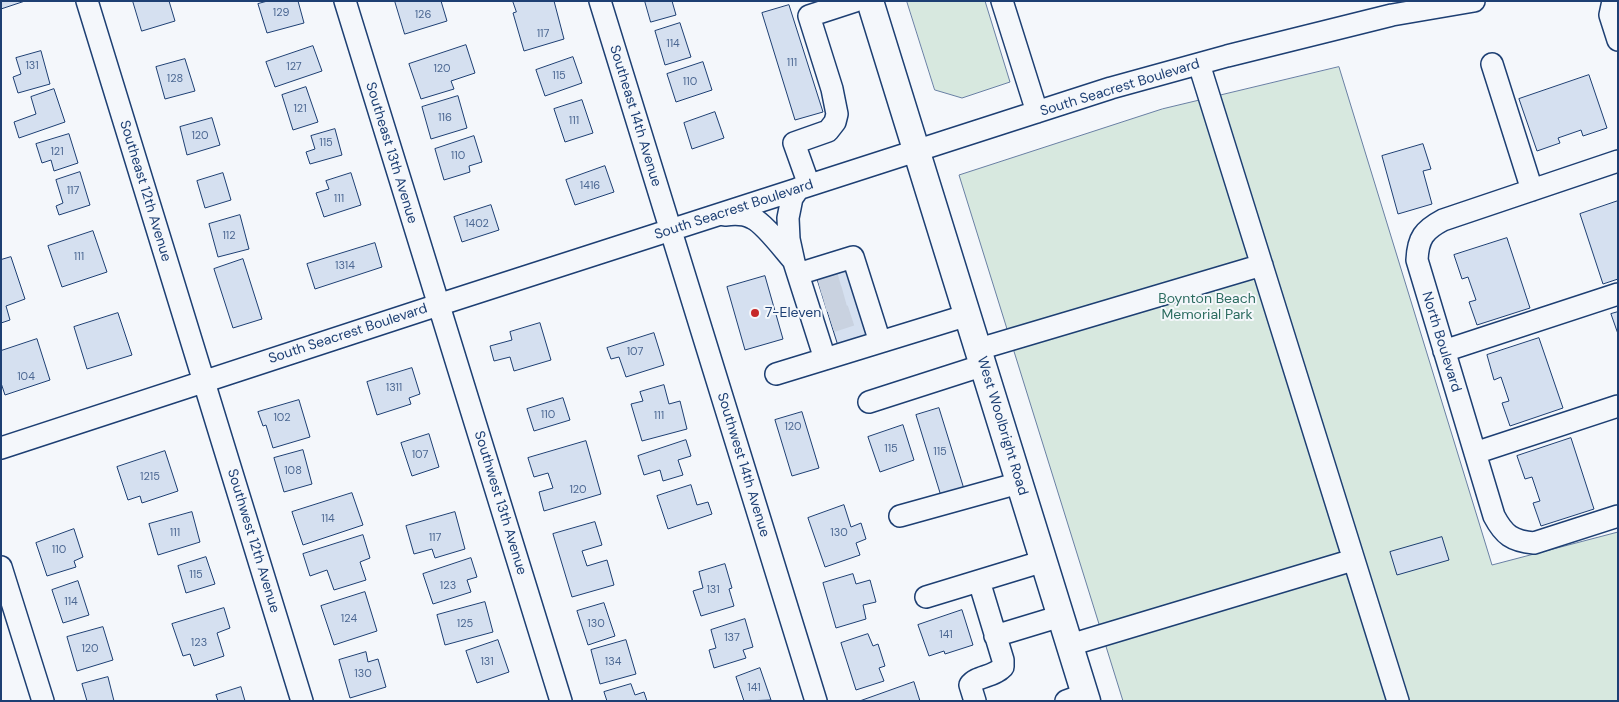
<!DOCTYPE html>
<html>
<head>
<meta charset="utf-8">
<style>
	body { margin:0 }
	#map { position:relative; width:1619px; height:702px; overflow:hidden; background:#f4f7fb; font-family:"DM Sans",sans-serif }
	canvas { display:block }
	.frame { position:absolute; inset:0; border:2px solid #1d3f73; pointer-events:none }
</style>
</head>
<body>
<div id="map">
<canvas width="1619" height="702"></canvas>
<div class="frame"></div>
</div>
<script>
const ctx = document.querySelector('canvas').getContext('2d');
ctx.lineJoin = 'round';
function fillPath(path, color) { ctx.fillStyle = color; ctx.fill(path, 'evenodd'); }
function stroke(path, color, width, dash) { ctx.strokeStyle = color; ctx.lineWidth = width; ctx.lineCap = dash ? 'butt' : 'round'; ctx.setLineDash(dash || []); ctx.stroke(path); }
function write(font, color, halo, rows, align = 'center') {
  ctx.font = font + ' "DM Sans",sans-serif'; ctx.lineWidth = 4; ctx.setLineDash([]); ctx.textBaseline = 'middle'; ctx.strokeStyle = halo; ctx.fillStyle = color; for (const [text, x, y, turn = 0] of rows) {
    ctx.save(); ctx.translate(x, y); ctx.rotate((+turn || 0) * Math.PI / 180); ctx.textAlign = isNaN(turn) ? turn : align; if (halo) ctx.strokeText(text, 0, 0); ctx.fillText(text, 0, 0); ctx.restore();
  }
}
const green = new Path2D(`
	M907,1H985L1010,82L962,98L935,90Z
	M1339,67L1492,565L1618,532V701H1123L959,175L1162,109Z`);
fillPath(green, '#d7e8df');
stroke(green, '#687fa3', 1);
const building = new Path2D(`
	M1,1H25L1,9Z
	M133,1H169L175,21L142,31Z
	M268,1H298L304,23L267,33L258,4Z
	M395,1H441L447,21L405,34Z
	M513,1H554L564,39L524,51L513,13L516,12Z
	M645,1H672L676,15L651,22Z
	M789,5L823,112L795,120L762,13Z
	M680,23L691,57L665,65L655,31Z
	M466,45L475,73L451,81L454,89L421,99L409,64Z
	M313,46L322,71L275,87L266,62Z
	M41,51L50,84L18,93L13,77L21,74L16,58Z
	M573,57L582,83L545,96L536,70Z
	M185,59L195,91L165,99L156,67Z
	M703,62L712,90L676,102L667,74Z
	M1589,75L1607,128L1583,136L1581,130L1558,138L1560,143L1537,151L1519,99Z
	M306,87L318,122L293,130L282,95Z
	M54,89L65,122L19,138L14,122L36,114L31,97Z
	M458,96L467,128L431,139L422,107Z
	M582,100L593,133L565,142L554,109Z
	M715,112L724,138L692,149L684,123Z
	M212,118L220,145L187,155L180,127Z
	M335,129L342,155L310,164L306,152L315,149L311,136Z
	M69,134L78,163L54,171L51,160L42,163L36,144Z
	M474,136L482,162L469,166L470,172L444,180L435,149Z
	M1423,144L1431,169L1423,171L1432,204L1398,214L1382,156Z
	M605,166L614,192L575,205L566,180Z
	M80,172L90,205L59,215L56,206L63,203L56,180Z
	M223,173L231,200L205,208L197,181Z
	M351,173L361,205L324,217L316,193L329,189L326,181Z
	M1618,201V279L1603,284L1580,214Z
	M491,205L499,230L462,242L454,217Z
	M240,215L249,249L218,257L209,224Z
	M93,231L107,272L62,287L48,246Z
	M1507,238L1530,308L1477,325L1469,302L1476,300L1468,277L1462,279L1454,255Z
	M375,243L382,267L315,289L307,264Z
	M11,257L25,299L6,306L10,320L1,323V260Z
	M243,259L262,319L233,328L214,269Z
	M846,270L868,340L839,349L817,279Z
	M765,276L783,339L745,350L727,287Z
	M1618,312V334L1611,314Z
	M118,313L132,355L87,369L74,327Z
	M540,323L551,360L514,371L510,357L494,361L490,346L512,340L510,332Z
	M654,333L664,365L626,377L619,357L611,359L607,348Z
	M1539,338L1563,408L1510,426L1502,403L1509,401L1501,377L1494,380L1487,355Z
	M37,339L50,380L5,395L1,383V351Z
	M412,368L420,394L409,398L411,404L377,415L367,382Z
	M664,385L669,404L680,401L687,429L642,441L631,404L643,401L640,392Z
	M563,398L570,420L534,431L527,409Z
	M299,400L310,437L273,448L266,425L263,426L258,412Z
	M939,408L964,489L941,496L916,415Z
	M802,412L819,468L792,476L775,420Z
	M903,425L914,460L880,472L868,437Z
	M429,434L439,467L412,476L401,443Z
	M1571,438L1594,509L1541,526L1533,503L1540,501L1532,477L1525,479L1517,456Z
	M686,440L691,456L678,460L683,475L663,481L660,470L644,475L638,456Z
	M586,441L601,494L544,511L539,492L553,488L548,473L534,477L528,458Z
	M303,450L312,484L284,492L274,458Z
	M165,451L178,491L142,503L140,496L128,500L117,467Z
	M691,485L697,505L708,502L712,514L668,529L657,496Z
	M352,493L363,525L303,545L292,512Z
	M844,505L851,527L861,523L866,539L856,543L860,555L825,567L808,518Z
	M192,512L200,542L158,555L149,524Z
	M455,512L465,549L435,558L432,549L414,554L406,526Z
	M595,522L602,545L582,551L587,566L607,560L614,585L572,597L553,534Z
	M74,529L83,557L74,561L76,567L47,576L36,543Z
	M363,535L370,558L360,562L366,580L334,590L327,570L310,576L303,554Z
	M1442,537L1449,560L1397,575L1390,552Z
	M206,557L215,584L186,593L178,566Z
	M471,558L477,577L467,580L471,592L433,604L423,574Z
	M725,564L732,588L729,589L734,606L701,616L693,591L703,588L699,572Z
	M853,574L856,584L870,580L876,602L863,605L866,619L836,628L823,583Z
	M78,581L89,615L63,623L52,590Z
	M365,592L377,631L334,645L321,606Z
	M485,602L493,632L445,645L437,615Z
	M604,603L615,636L588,645L577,611Z
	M224,608L230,628L217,633L224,656L194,666L190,654L183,656L172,624Z
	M962,610L973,645L945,654L944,651L929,656L918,625Z
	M745,619L753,647L743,650L746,658L714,668L709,650L716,648L711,630Z
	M103,627L113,660L77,671L67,637Z
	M868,634L873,646L878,644L885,666L879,668L884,681L856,690L841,643Z
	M498,640L509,672L477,683L466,651Z
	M626,640L636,674L600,684L591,650Z
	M366,652L368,662L378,659L386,687L350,698L339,660Z
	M760,668L771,700L744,701L736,677Z
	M108,677L114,701H87L82,684Z
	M914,682L920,701H860Z
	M631,684L635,695L644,692L647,701H607L604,692Z
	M241,687L245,701H218L216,695Z`);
fillPath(building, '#d5e0f0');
stroke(building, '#1d3f73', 1);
stroke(new Path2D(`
	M819,285L848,277
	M824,302L853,294
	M831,322L859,313`), '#c9d2e0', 21, [21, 11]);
const minor = new Path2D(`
	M87,1L302,701
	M345,1L561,701
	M600,1L816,701
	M1002,1L1037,112
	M1613,1L1610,15L1618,40
	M1199,64L1398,701
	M1492,64L1532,190
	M1618,161L1443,220C1424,230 1418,238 1417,260L1494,516C1504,535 1512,541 1534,543L1618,516
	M809,185L794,143L828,131L835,122L837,114L832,89L809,16L855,1
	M799,188L792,198L788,218L789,239L794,262L825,359L968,315
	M725,215C733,214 745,214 752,218C764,223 784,250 793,260
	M798,274L853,257L880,342
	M979,349L1262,265
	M1444,351L1618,294
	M776,374L825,359
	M869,402L984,365
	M1,448L438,305L1111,88L1227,56L1392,15L1474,1
	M1475,453L1618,406
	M900,516L1019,483
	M1,567L43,701
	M926,597L1044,561
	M995,636L1061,616
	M1070,645L1353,560
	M975,701L970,685C976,676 994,677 1003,667V660L979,581
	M1066,701L1085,694`);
const major = new Path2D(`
	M870,1L1087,701`);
stroke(minor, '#1d3f73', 24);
stroke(major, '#1d3f73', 29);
stroke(minor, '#f4f7fb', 21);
stroke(major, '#f4f7fb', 26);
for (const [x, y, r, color] of [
	[755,313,5,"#c62828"]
]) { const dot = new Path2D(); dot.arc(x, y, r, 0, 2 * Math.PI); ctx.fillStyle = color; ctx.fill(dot); stroke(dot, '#f4f7fb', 2); }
write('11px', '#4b6792', null, [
	["129",281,13],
	["126",423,15],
	["117",543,34],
	["114",673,44],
	["111",792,63],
	["131",32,66],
	["127",294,67],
	["120",442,69],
	["115",559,76],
	["128",175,79],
	["110",690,82],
	["121",300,109],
	["116",445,118],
	["111",574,121],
	["120",200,136],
	["115",326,143],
	["121",57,152],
	["110",458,156],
	["1416",590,186],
	["117",73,191],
	["111",339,199],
	["1402",477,224],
	["112",229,236],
	["111",79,257],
	["1314",345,266],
	["107",635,352],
	["104",26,377],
	["1311",394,388],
	["110",548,415],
	["111",659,416],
	["102",282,418],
	["120",793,427],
	["115",891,449],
	["115",940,452],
	["107",420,455],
	["108",293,471],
	["1215",150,477],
	["120",578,490],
	["114",328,519],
	["111",175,533],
	["130",839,533],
	["117",435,538],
	["110",59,550],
	["115",196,575],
	["123",448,586],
	["131",713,590],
	["114",71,602],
	["124",349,619],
	["125",465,624],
	["130",596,624],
	["141",946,635],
	["137",732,638],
	["123",199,643],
	["120",90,649],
	["131",487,662],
	["134",613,662],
	["130",363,674],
	["141",754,688]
]);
write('14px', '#1d3f73', '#f4f7fb', [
	["South Seacrest Boulevard",1120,88,-17],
	["Southeast 14th Avenue",635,116,73],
	["Southeast 13th Avenue",391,153,73],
	["Southeast 12th Avenue",145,191,73],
	["South Seacrest Boulevard",734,210,-18],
	["South Seacrest Boulevard",348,334,-18],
	["North Boulevard",1441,342,73],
	["West Woolbright Road",1002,426,73],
	["Southwest 14th Avenue",743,465,73],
	["Southwest 13th Avenue",500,503,73],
	["Southwest 12th Avenue",253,541,73]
]);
write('14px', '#2c6c60', '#f4f7fb', [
	["Boynton Beach",1207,299],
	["Memorial Park",1207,315]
]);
write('14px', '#1d3f73', '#f4f7fb', [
	["7-Eleven",765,313]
], 'left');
</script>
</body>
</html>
